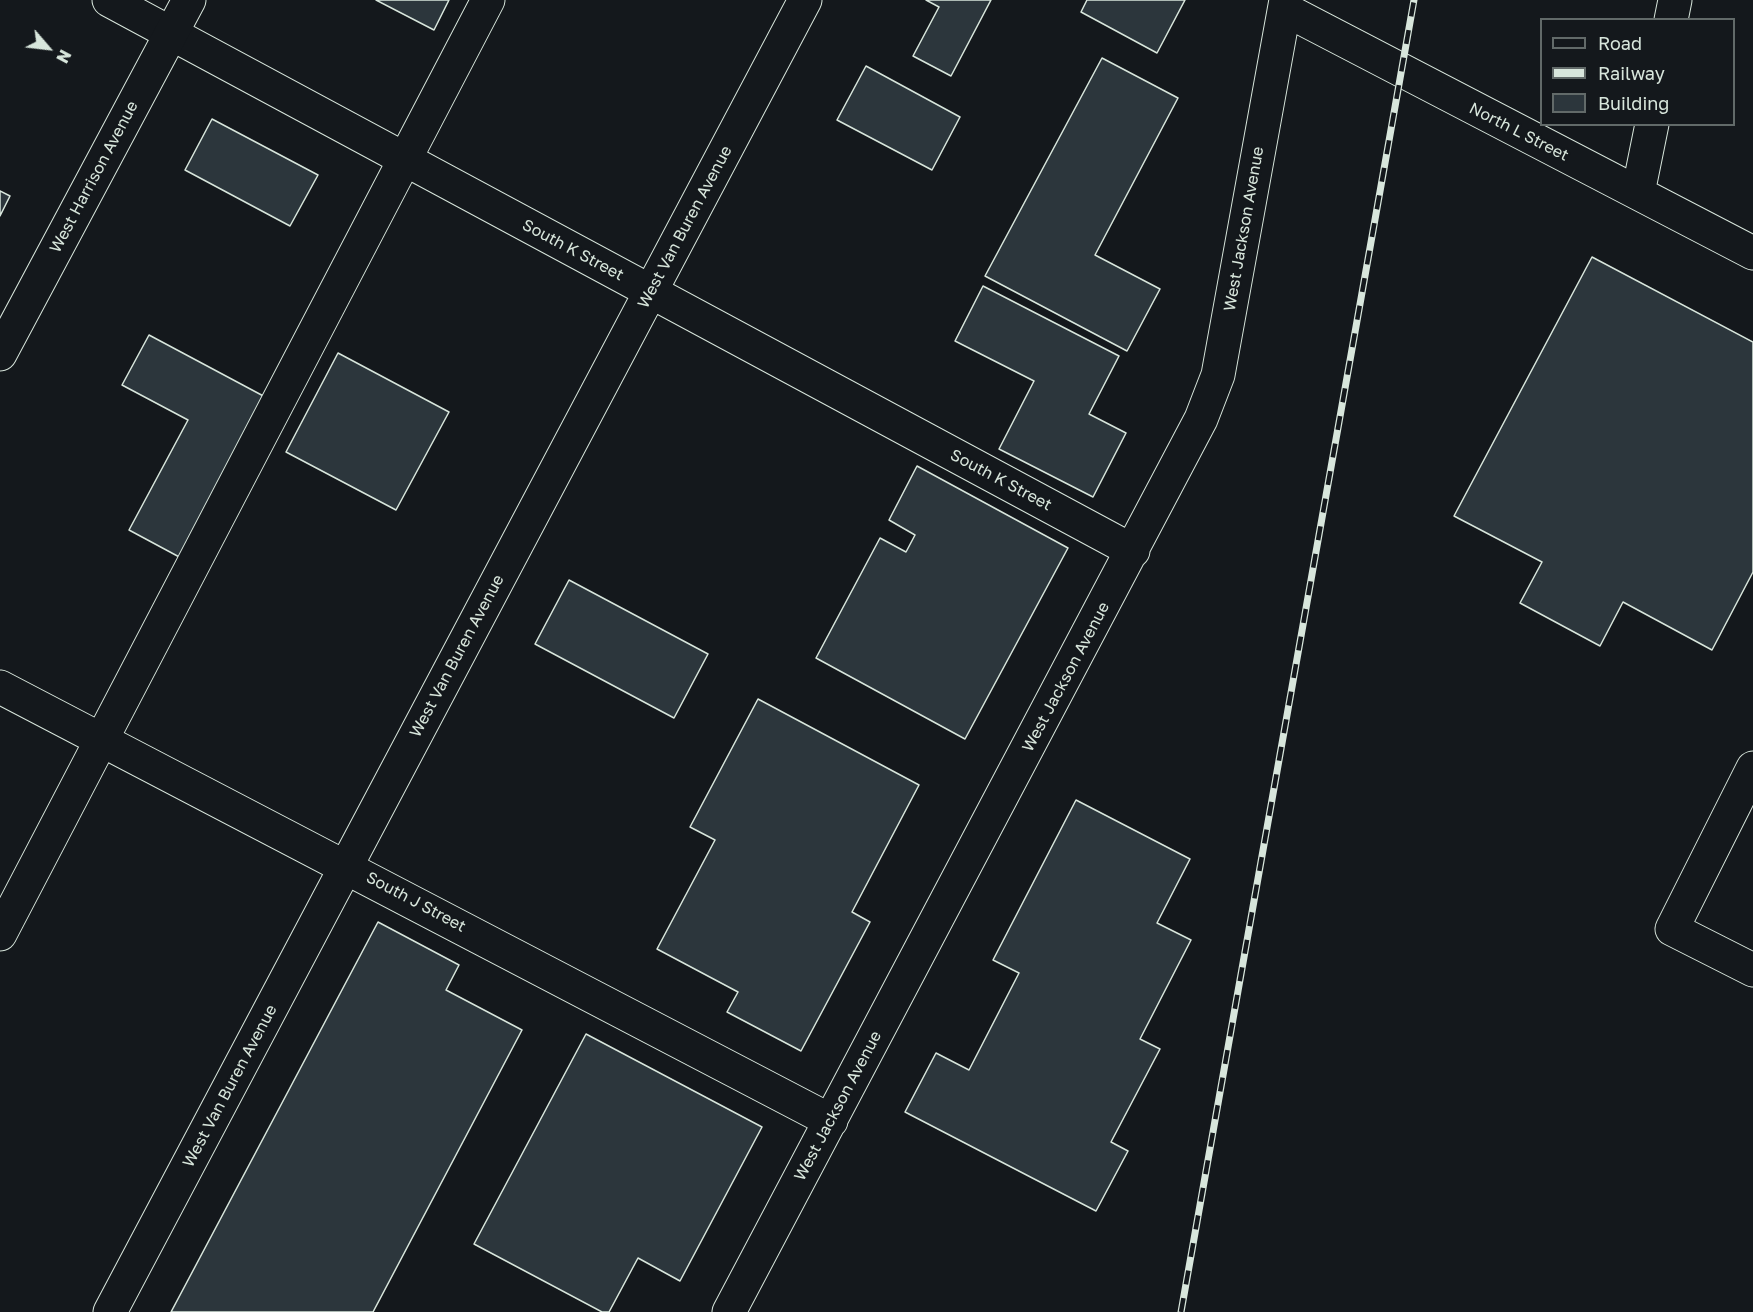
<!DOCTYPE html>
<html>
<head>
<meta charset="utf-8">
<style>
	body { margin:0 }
	#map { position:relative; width:1753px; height:1312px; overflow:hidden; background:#14181c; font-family:"Golos Text",sans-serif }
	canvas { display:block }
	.legend { position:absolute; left:1540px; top:18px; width:195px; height:108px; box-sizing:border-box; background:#14181c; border:2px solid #626a69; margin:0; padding:8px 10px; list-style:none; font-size:18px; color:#d8e6dc }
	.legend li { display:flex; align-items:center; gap:12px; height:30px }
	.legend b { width:30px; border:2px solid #626a69 }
	.north { position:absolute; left:18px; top:18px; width:60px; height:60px; -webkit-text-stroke:4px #14181c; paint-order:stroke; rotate:118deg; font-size:16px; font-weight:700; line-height:24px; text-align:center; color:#d8e6dc }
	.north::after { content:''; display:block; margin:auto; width:21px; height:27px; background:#d8e6dc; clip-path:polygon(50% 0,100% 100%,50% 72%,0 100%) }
</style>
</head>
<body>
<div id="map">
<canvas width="1753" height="1312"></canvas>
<ul class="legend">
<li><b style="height:8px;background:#14181c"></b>Road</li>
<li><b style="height:8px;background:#d8e6dc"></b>Railway</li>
<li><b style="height:16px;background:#2c363c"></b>Building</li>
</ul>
<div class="north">N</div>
</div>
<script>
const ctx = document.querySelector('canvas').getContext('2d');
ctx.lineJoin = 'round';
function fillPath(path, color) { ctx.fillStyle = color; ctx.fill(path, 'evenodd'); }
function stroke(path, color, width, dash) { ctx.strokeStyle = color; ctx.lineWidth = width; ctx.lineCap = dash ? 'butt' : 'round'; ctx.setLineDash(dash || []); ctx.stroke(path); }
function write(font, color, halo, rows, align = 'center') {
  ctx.font = font + ' "Golos Text",sans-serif'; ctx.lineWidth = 4.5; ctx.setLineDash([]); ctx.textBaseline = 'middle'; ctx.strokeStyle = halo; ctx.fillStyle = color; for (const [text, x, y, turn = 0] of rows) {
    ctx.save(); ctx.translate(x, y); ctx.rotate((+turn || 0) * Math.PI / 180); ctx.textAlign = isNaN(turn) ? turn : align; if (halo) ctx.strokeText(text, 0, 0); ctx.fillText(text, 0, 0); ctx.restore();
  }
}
const building = new Path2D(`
	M376,0H449L434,30Z
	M926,0H991L951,76L913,56L939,7Z
	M1087,0H1185L1157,53L1081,12Z
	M1102,58L1178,98L1095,255L1160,289L1127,351L985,276Z
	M866,66L960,117L932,170L837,120Z
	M212,119L318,175L290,226L185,170Z
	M0,191L10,196L0,216Z
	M1592,257L1753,342V572L1712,650L1623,602L1600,646L1520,603L1542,562L1454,516Z
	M983,286L1119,356L1089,414L1126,433L1093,497L999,449L1034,381L955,341Z
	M149,335L269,399L183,559L129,530L188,420L122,385Z
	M338,353L449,412L396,510L286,452Z
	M917,466L1068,548L965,739L816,658L880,538L906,552L915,535L889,520Z
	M569,580L708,654L674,718L535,644Z
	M758,699L919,785L852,912L870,922L801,1051L727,1012L738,992L657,949L715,840L690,827Z
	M1076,800L1190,859L1157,923L1191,940L1140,1039L1160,1049L1111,1142L1128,1151L1096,1211L905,1112L936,1053L969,1070L1019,973L993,960Z
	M378,922L459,965L446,990L522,1030L373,1312H171Z
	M586,1034L762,1127L680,1281L638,1258L609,1312H602L474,1244Z`);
fillPath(building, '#2c363c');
stroke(building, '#d8e6dc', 1.5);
const minor = new Path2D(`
	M109,0L1133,551
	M1286,10L1753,253
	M1671,20L1675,0
	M1638,193L1652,124
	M0,687L831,1121
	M1753,768L1672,929L1753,970
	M0,934L488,0
	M110,1312L805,0
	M729,1312L1201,419L1218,375L1286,0`);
const major = new Path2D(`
	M0,354L189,0`);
stroke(minor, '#d8e6dc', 35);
stroke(major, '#d8e6dc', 35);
stroke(minor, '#14181c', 33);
stroke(major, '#14181c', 33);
const rail = new Path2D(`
	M1181,1312L1414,0`);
stroke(rail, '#d8e6dc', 7);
stroke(rail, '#14181c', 4.5, [14]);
write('16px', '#d8e6dc', '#14181c', [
	["North L Street",1519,132,27],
	["West Harrison Avenue",94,177,-62],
	["West Van Buren Avenue",685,227,-62],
	["West Jackson Avenue",1244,229,-80],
	["South K Street",573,250,28],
	["South K Street",1001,480,28],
	["West Van Buren Avenue",457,656,-62],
	["West Jackson Avenue",1066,677,-62],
	["South J Street",416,902,28],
	["West Van Buren Avenue",230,1086,-62],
	["West Jackson Avenue",838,1106,-62]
]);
</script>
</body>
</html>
